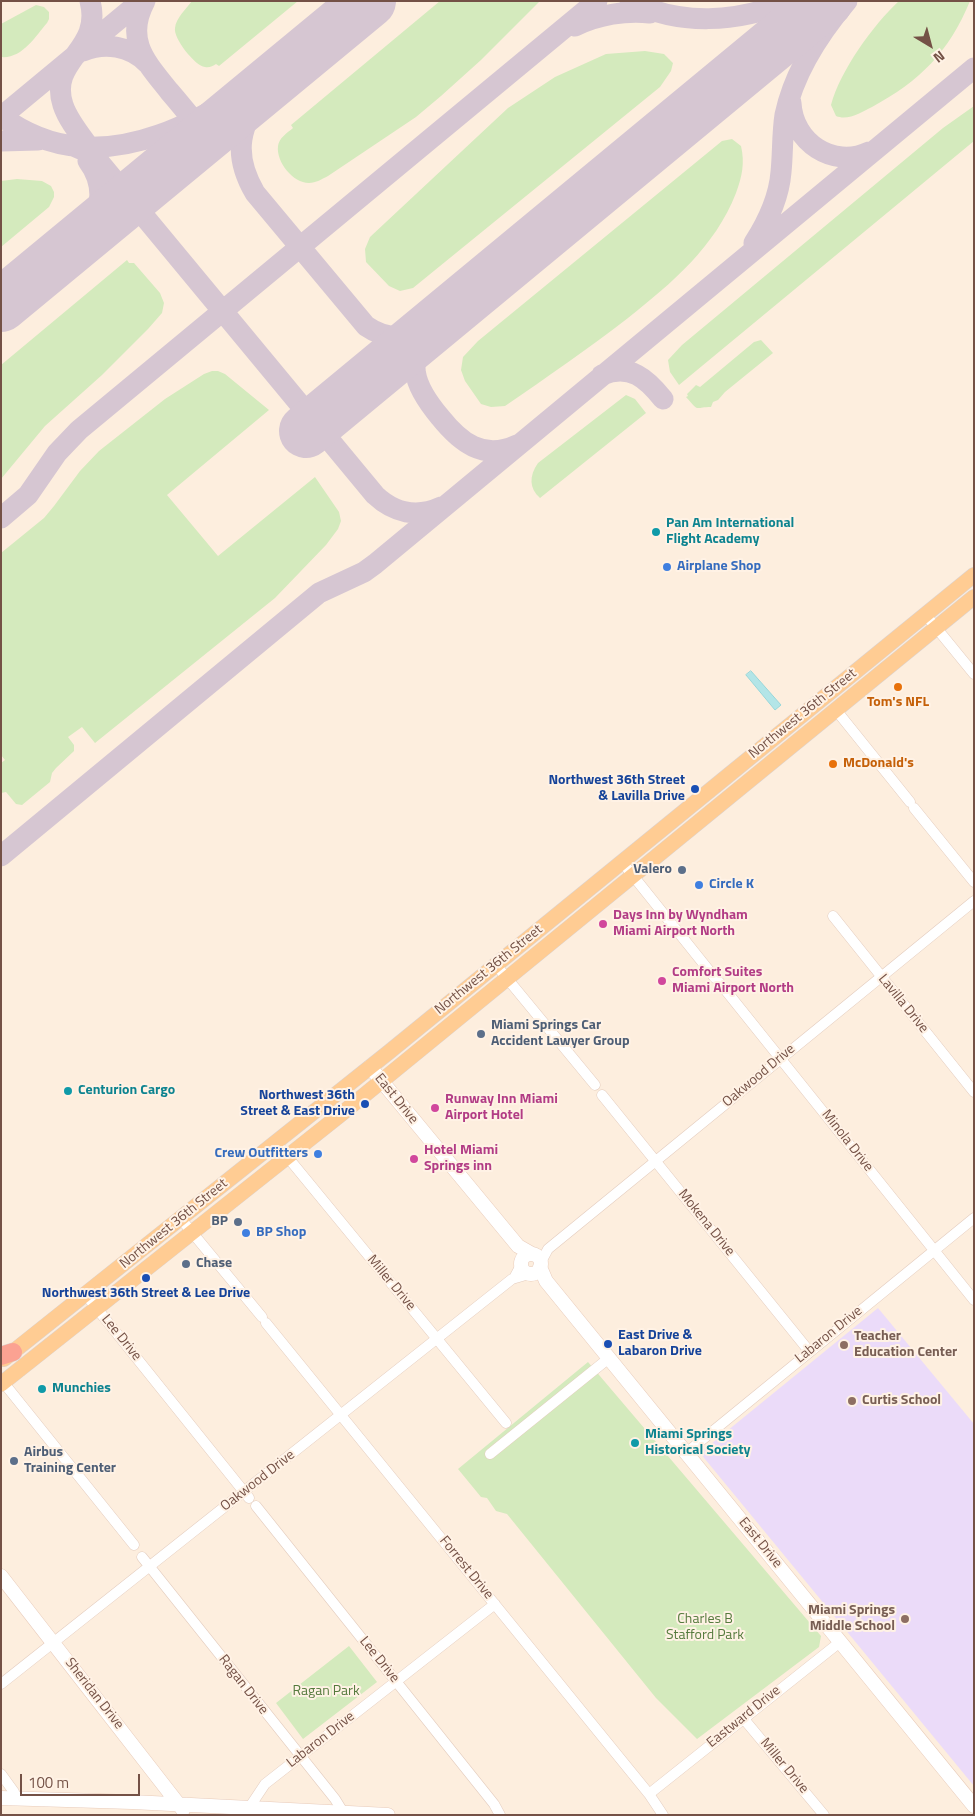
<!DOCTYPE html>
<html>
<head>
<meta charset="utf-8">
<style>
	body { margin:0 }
	#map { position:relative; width:975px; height:1816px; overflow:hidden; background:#fdeede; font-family:"Titillium Web",sans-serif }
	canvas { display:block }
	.frame { position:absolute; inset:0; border:2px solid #745146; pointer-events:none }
	.north { position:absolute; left:905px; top:20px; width:50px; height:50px; -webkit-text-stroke:4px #fff2e5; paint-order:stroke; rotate:143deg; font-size:14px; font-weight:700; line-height:20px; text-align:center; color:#745146 }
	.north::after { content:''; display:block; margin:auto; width:18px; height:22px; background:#745146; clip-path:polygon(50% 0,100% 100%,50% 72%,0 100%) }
	.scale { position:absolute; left:20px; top:1774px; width:120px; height:22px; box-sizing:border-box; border:2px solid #745146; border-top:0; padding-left:6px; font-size:15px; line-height:18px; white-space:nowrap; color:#745146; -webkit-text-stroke:4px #fff2e5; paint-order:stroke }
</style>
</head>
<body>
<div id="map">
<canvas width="975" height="1816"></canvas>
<div class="frame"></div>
<div class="north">N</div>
<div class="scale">100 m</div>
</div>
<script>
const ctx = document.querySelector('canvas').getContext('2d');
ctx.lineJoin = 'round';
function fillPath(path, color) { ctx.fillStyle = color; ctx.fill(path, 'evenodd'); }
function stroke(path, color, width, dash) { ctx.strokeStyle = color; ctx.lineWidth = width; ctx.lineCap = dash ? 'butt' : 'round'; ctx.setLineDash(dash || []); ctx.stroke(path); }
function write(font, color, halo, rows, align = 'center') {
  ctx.font = font + ' "Titillium Web",sans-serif'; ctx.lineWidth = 4; ctx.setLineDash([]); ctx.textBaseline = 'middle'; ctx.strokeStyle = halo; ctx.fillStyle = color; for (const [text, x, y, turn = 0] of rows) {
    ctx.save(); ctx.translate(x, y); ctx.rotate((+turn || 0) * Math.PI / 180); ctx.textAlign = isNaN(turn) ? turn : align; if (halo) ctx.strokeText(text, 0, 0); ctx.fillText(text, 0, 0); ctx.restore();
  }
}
fillPath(new Path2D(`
	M878,1308L974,1424V1786L700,1453Z`), '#ebdbf9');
fillPath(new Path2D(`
	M192,1H298L219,66L216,64C213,66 209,68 205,67C195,66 173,38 175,28C176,18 186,9 192,1Z
	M440,1H540L481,60L441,96L416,117L328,176C322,179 316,183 309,183C293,183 276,162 278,146C279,138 287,133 293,128L291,125Z
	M899,1H970C949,52 920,81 872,107C862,112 848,121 836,116L831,105C840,71 873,25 899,1Z
	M36,5L44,7L49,12V19L47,23C35,37 22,59 1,57V24Z
	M645,51L664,54L673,63L671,71L660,87L413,288L400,291L389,286L366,262L365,249L370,237L508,108L555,77L606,54Z
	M974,106V141L679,385L670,372L668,360L682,345L943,128Z
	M732,139L741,146C745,163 742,177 736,193C715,247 672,283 628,318C588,349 547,377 505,406L491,407L481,404L465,381L461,370L463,357L478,341L722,141Z
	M17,179L42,181L51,186L54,192V197L49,207L1,247V181Z
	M127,260L129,263H134L160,293L164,303L162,313L148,329L102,375L45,426L1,479V365Z
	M761,340L773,353L725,392L718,400L713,402L711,407C694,407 700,413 686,397L688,396L687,394L696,385L700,387L754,342Z
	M212,371H218L225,374L269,410L167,495L218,556L315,477L339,512L341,521L338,529L326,545L275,598L95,743L82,727L68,737L74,745V751L56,768L52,773L50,782L22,805L16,804L6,792L1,793V763L5,760L1,755V553L44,518L54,506L80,471L99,451L165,399L204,374Z
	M626,395L635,399L646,413L540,498C529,488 529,476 538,463Z
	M588,1362L821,1636L819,1647L697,1739L656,1698L507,1514L496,1511L487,1498L481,1497L458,1469Z
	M349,1646L377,1682L303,1739L276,1703Z`), '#d4eabd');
const water = new Path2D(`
	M751,671L781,705L775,710L746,675Z`);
fillPath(water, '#b3e5e7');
stroke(water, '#98d6d9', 1);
stroke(new Path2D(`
	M90,1C103,51 48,59 63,105C69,123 84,139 95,155
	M145,1C124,40 146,62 169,91C182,106 194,121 206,136
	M630,1C680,26 737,23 789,1
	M575,26C598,15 626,10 650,13
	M83,51C105,42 130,46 147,63
	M264,88C241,126 231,152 255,193L366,326C392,344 414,337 439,322
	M791,103C793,142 833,169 869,152
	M1,116C115,201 242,93 335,29
	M1,117L141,1
	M1,141L38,140
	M71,145L87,152L100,163L375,495C394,513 417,518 441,507
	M86,235C102,211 106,185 88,161
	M754,243C768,221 779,198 781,172C783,153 782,134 785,115C794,72 819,34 847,1
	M435,325C402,359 414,386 440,417C460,442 483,461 517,445
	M602,375C630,363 647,379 663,399
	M1,518L28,495L57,453L79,430L597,1
	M1,856L319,593L364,572L375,564L974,68`), '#d6c6d2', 21);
stroke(new Path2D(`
	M1,305L369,1
	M306,431L826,1`), '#d6c6d2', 54);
const street = new Path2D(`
	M925,614L974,674
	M836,710L910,802
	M914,808L974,882
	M622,862L715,978
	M833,916L974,1092
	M496,965L595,1085
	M719,982L974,1300
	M602,1095L809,1351
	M276,1143L506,1423
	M181,1219L262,1317
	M541,1262L548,1249L974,901
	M514,1278L521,1265
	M86,1295L249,1498
	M266,1323L649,1794L663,1815
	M3,1382L134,1545
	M686,1453L974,1218
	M490,1454L609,1358
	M256,1506L494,1804L500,1815
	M142,1557L335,1799L343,1812
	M1,1684L512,1279L529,1274
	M743,1718L824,1815
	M1,1774L14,1792L15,1799
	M649,1794L840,1642
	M249,1808L265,1784L495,1604`);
const secondary = new Path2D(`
	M370,1067L518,1246L532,1254
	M521 1264a10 10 0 1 1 20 0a10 10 0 1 1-20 0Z
	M540,1267L546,1281L974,1806
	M1,1576L183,1810
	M1,1798L132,1802L388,1815`);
const primary = new Path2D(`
	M4,1359L389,1052L974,575
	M1,1384L340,1115L974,597`);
const highway = new Path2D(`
	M1,1356L13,1352`);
stroke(street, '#e3cbbd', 11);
stroke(secondary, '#e8cbba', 15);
stroke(primary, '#dbd2cf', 16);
stroke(highway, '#dbd2cf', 19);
stroke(street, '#fff', 10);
stroke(secondary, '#fff', 14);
stroke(primary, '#ffcc93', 15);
stroke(highway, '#fba292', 18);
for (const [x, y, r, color] of [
	[656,532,5,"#0f9aa8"],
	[667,567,5,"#3f7fe0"],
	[898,687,5,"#e8710a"],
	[833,764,5,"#e8710a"],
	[695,789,5,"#1a4fb4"],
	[682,870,5,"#5c6f8a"],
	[699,885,5,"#3f7fe0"],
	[603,924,5,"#d1479c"],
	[662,981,5,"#d1479c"],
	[481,1034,5,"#5c6f8a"],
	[68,1091,5,"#0f9aa8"],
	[365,1104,5,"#1a4fb4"],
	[435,1108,5,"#d1479c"],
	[318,1154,5,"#3f7fe0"],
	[414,1159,5,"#d1479c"],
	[238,1222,5,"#5c6f8a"],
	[246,1233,5,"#3f7fe0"],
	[186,1264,5,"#5c6f8a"],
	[146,1278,5,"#1a4fb4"],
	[608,1344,5,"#1a4fb4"],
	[844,1345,5,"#8d6e63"],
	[42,1389,5,"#0f9aa8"],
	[852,1401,5,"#8d6e63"],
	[635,1443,5,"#0f9aa8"],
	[14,1461,5,"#5c6f8a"],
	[905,1619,5,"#8d6e63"]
]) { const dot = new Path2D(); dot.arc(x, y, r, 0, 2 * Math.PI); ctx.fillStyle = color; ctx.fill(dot); stroke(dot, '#fff2e5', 2); }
write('bold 14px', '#0d838f', '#fff2e5', [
	["Pan Am International",666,524],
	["Flight Academy",666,540],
	["Centurion Cargo",78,1091],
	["Munchies",52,1389],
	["Miami Springs",645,1435],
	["Historical Society",645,1451]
], 'left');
write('bold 14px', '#366cbe', '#fff2e5', [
	["Airplane Shop",677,567],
	["Circle K",709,885],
	["Crew Outfitters",308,1154,"right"],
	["BP Shop",256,1233]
], 'left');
write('bold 14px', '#c56008', '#fff2e5', [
	["Tom's NFL",898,703],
	["McDonald's",843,764,"left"]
]);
write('14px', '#745146', '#fff2e5', [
	["Northwest 36th Street",803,714,-39],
	["Northwest 36th Street",489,970,-39],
	["Lavilla Drive",903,1004,51],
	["Oakwood Drive",759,1076,-40],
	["East Drive",396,1099,51],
	["Minola Drive",847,1141,52],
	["Mokena Drive",706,1223,51],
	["Northwest 36th Street",174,1224,-39],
	["Miller Drive",391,1283,50],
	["Labaron Drive",829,1335,-39],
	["Lee Drive",121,1338,51],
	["Oakwood Drive",258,1481,-38],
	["East Drive",760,1543,51],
	["Forrest Drive",466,1568,51],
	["Lee Drive",379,1660,51],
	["Ragan Drive",243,1685,52],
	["Sheridan Drive",94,1694,52],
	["Eastward Drive",744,1717,-39],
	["Labaron Drive",321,1740,-38],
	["Miller Drive",784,1766,50]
]);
write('bold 14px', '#164399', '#fff2e5', [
	["Northwest 36th Street",685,781],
	["& Lavilla Drive",685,797],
	["Northwest 36th",355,1096],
	["Street & East Drive",355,1112],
	["Northwest 36th Street & Lee Drive",146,1294,"center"],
	["East Drive &",618,1336,"left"],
	["Labaron Drive",618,1352,"left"]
], 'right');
write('bold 14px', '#4e5e75', '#fff2e5', [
	["Valero",672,870,"right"],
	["Miami Springs Car",491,1026],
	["Accident Lawyer Group",491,1042],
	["BP",228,1222,"right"],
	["Chase",196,1264],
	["Airbus",24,1453],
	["Training Center",24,1469]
], 'left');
write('bold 14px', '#b23c85', '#fff2e5', [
	["Days Inn by Wyndham",613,916],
	["Miami Airport North",613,932],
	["Comfort Suites",672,973],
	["Miami Airport North",672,989],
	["Runway Inn Miami",445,1100],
	["Airport Hotel",445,1116],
	["Hotel Miami",424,1151],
	["Springs inn",424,1167]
], 'left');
write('bold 14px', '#785e54', '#fff2e5', [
	["Teacher",854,1337],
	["Education Center",854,1353],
	["Curtis School",862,1401],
	["Miami Springs",895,1611,"right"],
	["Middle School",895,1627,"right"]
], 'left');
write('14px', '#557a3d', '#fff2e5', [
	["Charles B",705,1620],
	["Stafford Park",705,1636],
	["Ragan Park",326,1692]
]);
</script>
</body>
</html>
